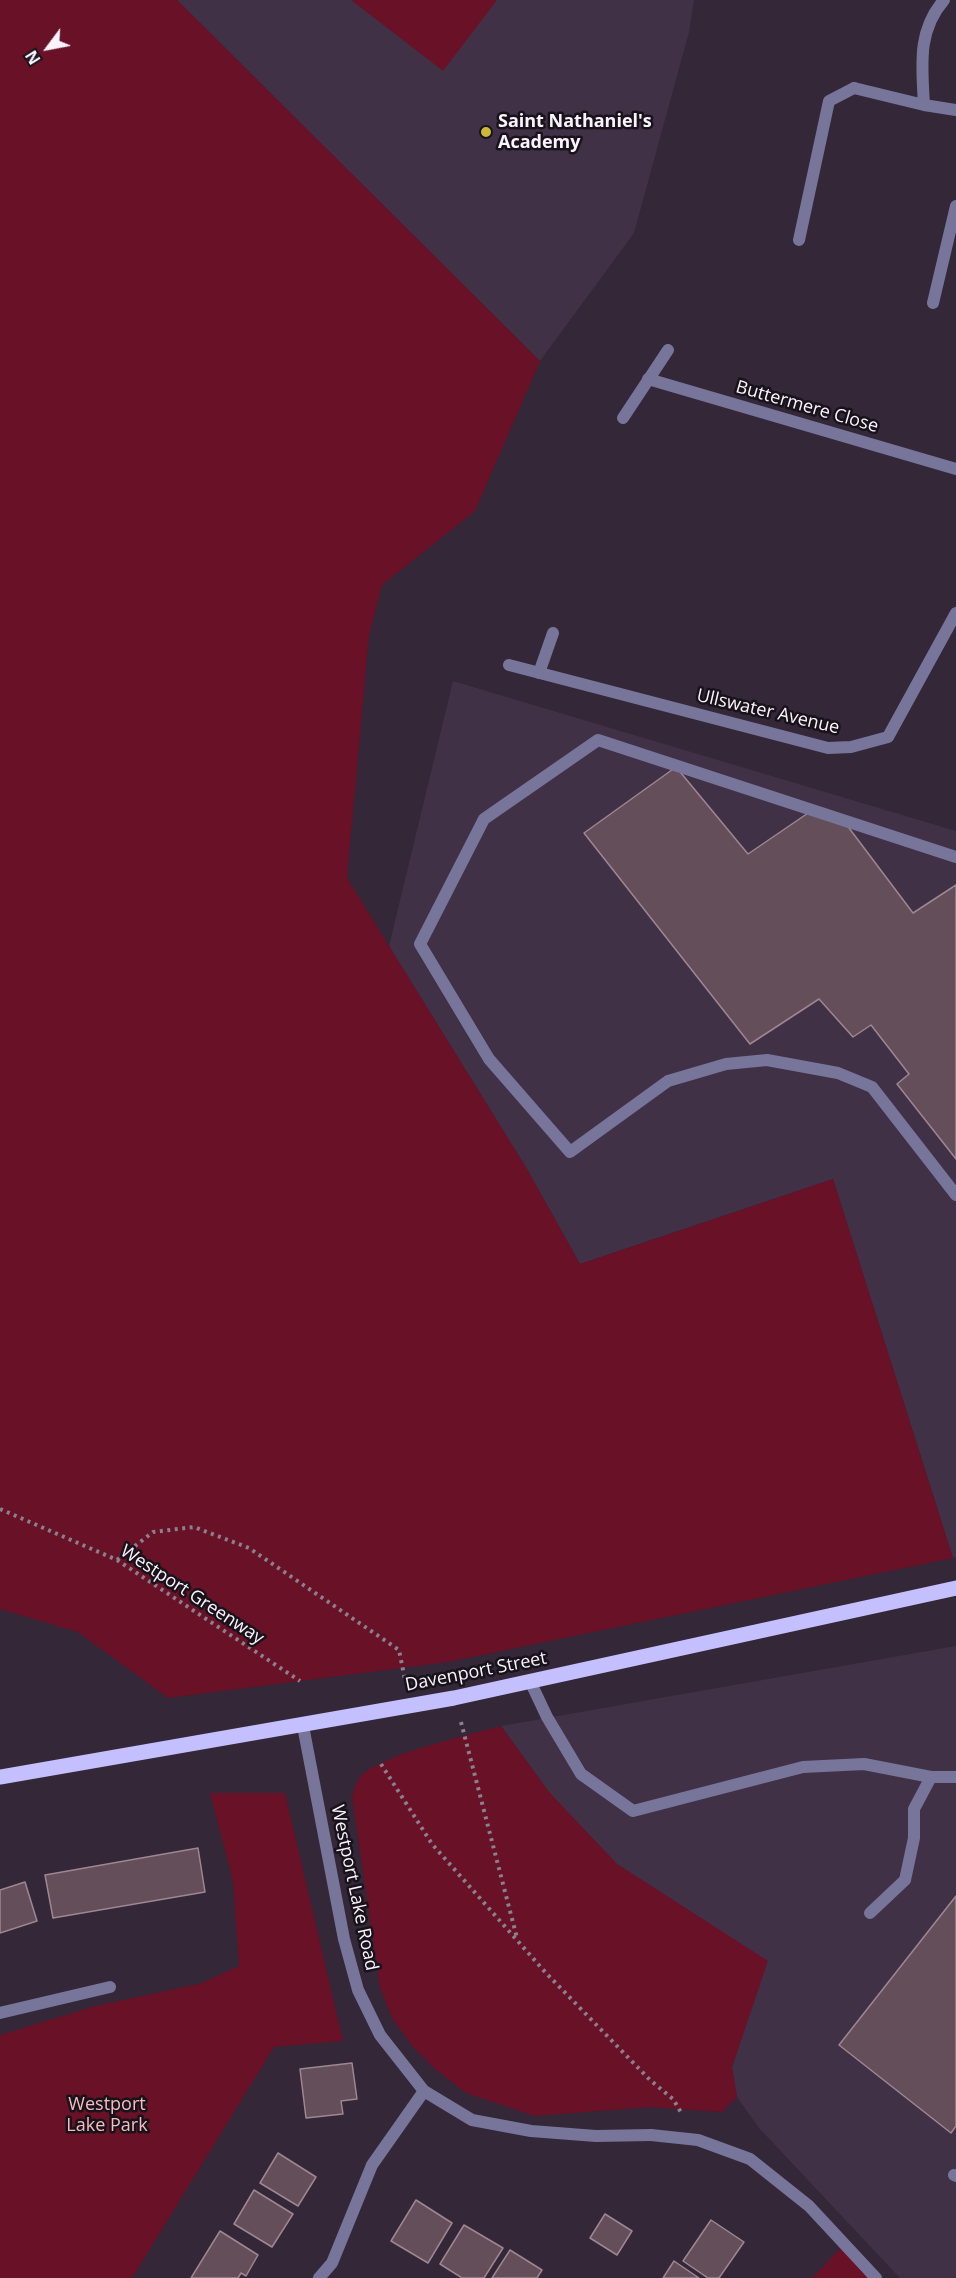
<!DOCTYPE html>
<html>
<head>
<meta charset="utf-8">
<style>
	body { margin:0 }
	#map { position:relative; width:956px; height:2278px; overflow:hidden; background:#332738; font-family:"Open Sans",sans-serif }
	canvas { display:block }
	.north { position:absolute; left:18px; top:18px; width:60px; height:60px; -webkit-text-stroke:4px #18131a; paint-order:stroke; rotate:238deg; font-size:16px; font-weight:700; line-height:24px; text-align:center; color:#faf2fd }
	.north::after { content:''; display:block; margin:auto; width:21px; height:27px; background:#faf2fd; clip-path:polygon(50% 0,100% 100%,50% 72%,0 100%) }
</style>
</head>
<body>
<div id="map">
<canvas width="956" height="2278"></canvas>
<div class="north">N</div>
</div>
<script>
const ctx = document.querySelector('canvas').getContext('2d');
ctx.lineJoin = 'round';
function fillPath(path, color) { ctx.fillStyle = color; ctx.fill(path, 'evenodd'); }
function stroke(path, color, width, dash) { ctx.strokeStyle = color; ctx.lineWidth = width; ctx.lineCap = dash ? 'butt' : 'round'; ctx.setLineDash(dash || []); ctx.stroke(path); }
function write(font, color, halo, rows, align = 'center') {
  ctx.font = font + ' "Open Sans",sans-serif'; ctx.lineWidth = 5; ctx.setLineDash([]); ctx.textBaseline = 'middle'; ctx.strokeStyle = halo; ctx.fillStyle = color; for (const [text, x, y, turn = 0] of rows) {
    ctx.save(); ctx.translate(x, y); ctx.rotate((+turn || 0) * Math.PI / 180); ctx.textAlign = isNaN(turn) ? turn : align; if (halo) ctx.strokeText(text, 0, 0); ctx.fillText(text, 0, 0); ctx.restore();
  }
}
fillPath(new Path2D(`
	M177,0H694L689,32L634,233L540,361Z
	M453,681L956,831V1557L953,1558L833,1179L580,1264L527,1169L389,946Z
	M956,1646V2278H900L759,2128L737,2097L732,2067L767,1961L617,1864L552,1796L501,1726Z`), '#413147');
fillPath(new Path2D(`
	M0,0H177L540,361L475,511L382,585L369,636L347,878L527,1169L580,1264L833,1179L953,1558L448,1662L168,1698L78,1632L0,1609Z
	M351,0H497L443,71Z
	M501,1726L549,1792L617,1864L768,1961L732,2067L737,2097L722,2112L651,2107L535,2116L466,2093L435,2069L413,2047L392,2018L380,1988L352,1797C354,1788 357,1778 364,1773C391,1752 466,1736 501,1726Z
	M210,1793H285L343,2041L274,2047L132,2278H0V2035L95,2006L199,1984L239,1966L233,1881Z
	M846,2242L876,2278H812Z`), '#691126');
const building = new Path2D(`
	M676,767L748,854L814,809L846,824L913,913L956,885V1159L897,1084L909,1074L871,1025L853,1037L819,999L750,1044L584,833Z
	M198,1848L205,1892L53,1918L45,1875Z
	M25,1882L37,1921L0,1933V1890Z
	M956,1896V2126L951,2133L839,2045Z
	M352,2063L357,2099L341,2101L343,2114L306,2118L300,2069Z
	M278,2153L316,2177L298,2206L260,2183Z
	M254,2190L293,2214L272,2247L234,2224Z
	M416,2200L452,2223L428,2263L391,2241Z
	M605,2214L632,2231L617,2255L590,2238Z
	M711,2220L744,2242L719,2278H708L683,2261Z
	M464,2225L503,2248L484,2278H462L440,2264Z
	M220,2231L258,2255L246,2276L241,2273L238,2278H191Z
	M510,2250L542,2270L537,2278H492Z
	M674,2261L699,2278H663Z`);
fillPath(building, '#644e5a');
stroke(building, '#9e8692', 1.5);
stroke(new Path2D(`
	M0,1509L117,1560L300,1681
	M117,1560L153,1532L194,1527L249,1548L399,1650L405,1680
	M461,1722L517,1938
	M381,1764L432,1844L546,1973L650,2080L673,2099L682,2114`), '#8a808e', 4, [3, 4.5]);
stroke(new Path2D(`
	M799,240L829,101L854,88
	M933,303L956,206
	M956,857L598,740L484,819L420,944L489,1059L570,1152L668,1081L726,1064L767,1060L838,1073L872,1087L956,1195
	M530,1681L547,1717L581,1774L633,1811L803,1767L864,1764L931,1777
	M870,1913L905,1880L914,1838V1809L931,1777H956
	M0,2013L110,1987
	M651,2135L698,2140L750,2159L809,2206L876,2278
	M954,2175L956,2176`), '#78759b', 12);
stroke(new Path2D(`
	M944,0C917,31 922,66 924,105L956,110
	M854,88L924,105
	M648,379L956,469
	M623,418L668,350
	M509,665L828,748L851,747L888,737L956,613
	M539,673L553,633
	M303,1726L344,1939L358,1990L380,2035L424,2091L472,2120L531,2131L596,2136L651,2135
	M319,2278L332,2263L372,2165L424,2091`), '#78759b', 12);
stroke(new Path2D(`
	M0,1777L454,1698L956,1588`), '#c4bfff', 15);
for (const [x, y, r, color] of [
	[486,132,6,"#cdb938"]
]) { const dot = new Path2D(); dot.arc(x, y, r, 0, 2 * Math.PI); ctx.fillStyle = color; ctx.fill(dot); stroke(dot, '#18131a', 2); }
write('bold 18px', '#faf2fd', '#18131a', [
	["Saint Nathaniel's",498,122],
	["Academy",498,143]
], 'left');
write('18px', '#faf2fd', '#18131a', [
	["Buttermere Close",807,407,16],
	["Ullswater Avenue",768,712,13],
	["Westport Greenway",192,1595,33],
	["Davenport Street",476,1672,-11],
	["Westport Lake Road",354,1888,78]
]);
write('18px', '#f5bdc1', '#18131a', [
	["Westport",107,2105],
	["Lake Park",107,2126]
]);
</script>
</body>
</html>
